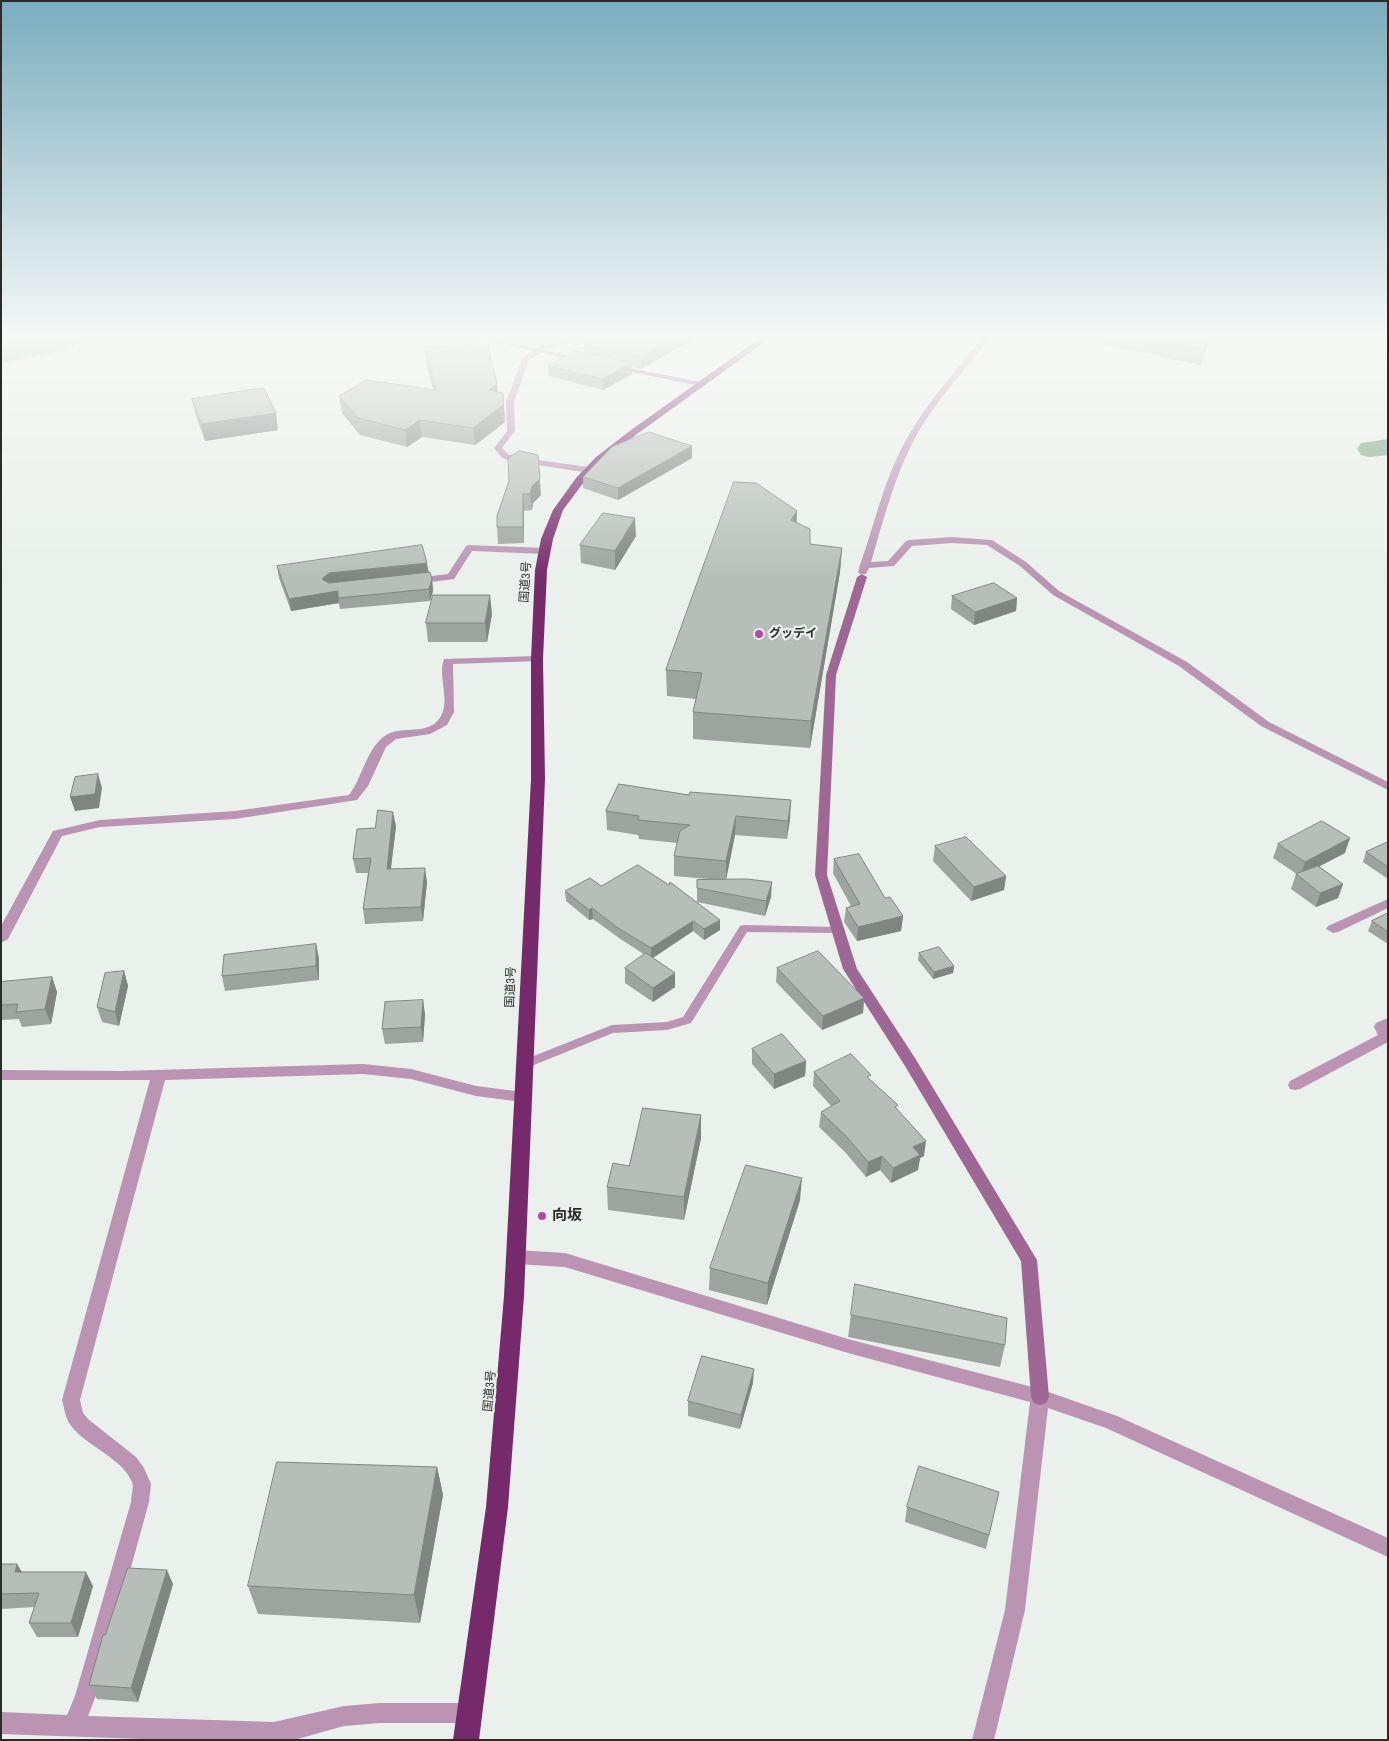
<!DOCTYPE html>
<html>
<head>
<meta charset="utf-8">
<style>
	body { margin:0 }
	#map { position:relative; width:1389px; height:1741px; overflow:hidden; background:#eaf0eb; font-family:"Archivo Narrow",sans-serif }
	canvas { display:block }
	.frame { position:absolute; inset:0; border:2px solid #2a2c2b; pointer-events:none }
</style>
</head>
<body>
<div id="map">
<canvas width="1389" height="1741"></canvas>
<div class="frame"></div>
</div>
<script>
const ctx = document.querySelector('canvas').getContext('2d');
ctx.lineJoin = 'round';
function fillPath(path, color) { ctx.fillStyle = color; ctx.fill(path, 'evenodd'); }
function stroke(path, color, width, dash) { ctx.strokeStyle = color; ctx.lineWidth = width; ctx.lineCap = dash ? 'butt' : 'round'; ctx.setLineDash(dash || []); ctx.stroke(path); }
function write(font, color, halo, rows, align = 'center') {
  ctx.font = font + ' "Archivo Narrow","Noto Sans JP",sans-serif'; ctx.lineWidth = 4.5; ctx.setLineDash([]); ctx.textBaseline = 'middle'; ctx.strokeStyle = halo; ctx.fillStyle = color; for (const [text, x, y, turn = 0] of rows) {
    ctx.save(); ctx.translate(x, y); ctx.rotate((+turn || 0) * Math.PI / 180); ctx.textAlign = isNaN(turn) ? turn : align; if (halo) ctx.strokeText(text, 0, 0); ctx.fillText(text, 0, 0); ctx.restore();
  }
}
fillPath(new Path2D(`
	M9,336H82L74,348L1,364V341Z`), '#a6c6ad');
fillPath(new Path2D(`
	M1388,439V455L1370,457L1361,455L1357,449L1361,443Z`), '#72a27e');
fillPath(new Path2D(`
	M744,925L838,927L843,930L838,933L747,932L691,1023L667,1030L613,1033L529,1067H521L519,1064L521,1061L612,1025L667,1022L683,1017L740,926Z`), '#ba94b2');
fillPath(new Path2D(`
	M580,336H593L547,349L529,360L514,402L515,431L502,448L508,454L516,457L589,467L593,470L589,473L512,461L502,458L494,448L507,431L506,402L523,357L541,345Z
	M983,336H991C965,371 934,402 914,440C894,478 883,521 871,562L888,561L906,541L909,540L952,537L992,540L1026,562L1059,591L1187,662L1269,722L1388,782V790L1261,726L1179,666L1053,595L1020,566L987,545L952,543L912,546L894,566L869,568L866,574H860L858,572L860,565C875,523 884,479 906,440C927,402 957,370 983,336Z
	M469,545L545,548L550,551L545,554L472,551L454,579L415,584L410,581L415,578L448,574L466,546Z
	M537,656L541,657L542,659L541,661L453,664L454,712L447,725L430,734L396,739L386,747L368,786L357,800L235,819L100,827L62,836L8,939L1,943V926L53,831L100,820L235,811L349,795C363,777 367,745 388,734C404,726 427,735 439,719C452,703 437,676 444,659Z
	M1388,899V908L1338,932L1333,933L1326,929L1328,926Z
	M1388,1018V1042L1300,1089L1295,1090L1290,1089L1288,1085L1290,1081L1378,1035L1374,1027L1376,1023Z
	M363,1064L411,1069L476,1086L523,1092L528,1093L530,1097L528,1101L523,1102L476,1096L411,1079L363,1074L165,1080L80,1400L83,1413L88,1419L136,1457L144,1468L151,1484L149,1502L95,1698L88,1716L274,1722L344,1706L380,1703H470L477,1706L480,1713L477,1720L470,1723H380L344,1726L294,1740H170L1,1734V1712L67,1715L75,1696L131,1502C131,1496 134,1488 132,1482C122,1457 83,1445 69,1423C65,1416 64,1407 62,1400L150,1080H1V1070L121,1071Z
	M516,1250L565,1253L848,1339L1040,1389L1117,1416L1388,1538V1557L1106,1428L1048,1408L1025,1610L994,1740H972L1005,1610L1030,1402L848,1353L565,1267L516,1264L510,1262L508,1257L510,1252Z`), '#ba94b2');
fillPath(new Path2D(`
	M464,336H479L585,359L581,361Z
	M614,365L700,382L704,384L700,386L617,369H614Z
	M862,574L867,577L836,675L827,875L857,969L915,1058L1037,1260L1049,1397L1046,1403L1040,1405L1034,1403L1031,1397L1021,1261L905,1066L843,969L815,875L826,675L857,577Z`), '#9f6894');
fillPath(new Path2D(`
	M763,336H773L637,434L604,461L584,482L563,510L553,539L547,570L543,659L545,779L524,1296L508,1507L479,1740H453L486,1507L504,1296L531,779V659L535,570L541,539L553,510L576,478L596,457L631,430Z`), '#762a6b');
fillPath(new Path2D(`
	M599,336H719L712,340L697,337L641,369L632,367V374L603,390L549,376L548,366L584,353V344Z
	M810,336H848L840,341Z
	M1104,336H1209L1201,365L1160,357V355L1102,346Z
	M425,347L497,383L498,392L504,409L505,422L475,445L422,437L407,447L360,435L342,413L339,396L433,389L426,363Z
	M192,399L278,430L205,441L196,416Z
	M692,446V458L618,500L583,488V477Z
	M509,481L541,495L533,503L532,510L524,511V543L498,544L497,527Z
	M797,511L796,522L810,544L842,548L840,572L810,748L693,739V712L696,699L667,696L666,670Z
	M636,536L615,570L581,563L580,545Z
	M277,566L428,572L432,579L433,591L430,601L340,609L339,603L291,611L279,578Z
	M952,596L1017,598L1016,611L974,625L951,609Z
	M492,614L487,642H428L426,623Z
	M619,784L790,819L787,839L735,835L726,879L771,897L765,916L697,902L720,930L704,940L693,931L653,958L675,973V987L653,1002L625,983V968L645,955L619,938L593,919L589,920L566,901L565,891L601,886L669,885L697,902V888L718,880L674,876V856L677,843L639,839L638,835L607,830L606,811Z
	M396,826L391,869L427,882L423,921L365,924L363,909L368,873H356L353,859L375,828Z
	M1388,842V879L1363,862L1366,852Z
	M1278,844L1345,853L1319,866L1343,884L1338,898L1316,907L1291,889L1296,874H1297L1273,858Z
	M935,846L1006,876L1004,890L971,901L933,861Z
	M834,859L885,898L903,916L901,931L857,941L844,922L846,908L851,906L833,873Z
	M1388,913V944L1368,931L1372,921Z
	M316,944L319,959V980L225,991L222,976Z
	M919,953L954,966L953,973L933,979L918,960Z
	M777,968L864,998L863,1013L822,1030L776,982Z
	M124,971L128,986L119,1026L102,1022L97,1007Z
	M52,977L57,992L51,1024L22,1027L19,1019L1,1020V982Z
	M423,1000L425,1015L423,1042L385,1044L382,1029Z
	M752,1049L806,1061L805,1076L774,1089L752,1064Z
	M814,1072L871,1081L898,1110L924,1156L920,1158L918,1170L891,1183L880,1170L866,1177L845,1152L819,1127L821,1112L831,1106L813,1086Z
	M701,1138L684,1220L608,1210L607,1187L629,1166Z
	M800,1200L767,1305L709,1290L710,1268Z
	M851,1315L1005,1345L1000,1367L848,1337Z
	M753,1383L740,1429L688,1416V1401Z
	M437,1467L443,1495L420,1623L258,1614L248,1586Z
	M999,1492L986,1549L905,1522L907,1507Z
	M1,1564H17L22,1572L93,1586L78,1637H37L29,1623L35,1607L1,1609Z
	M173,1584L138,1702L97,1699L89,1685L105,1635Z`), '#9da39f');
fillPath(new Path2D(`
	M676,336H697V337L641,369V356Z
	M712,336H719L712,340Z
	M841,336H848L840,341Z
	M1208,336L1207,346L1201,365L1205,349Z
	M632,363V374L603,390V379Z
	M497,383L498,399L489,390Z
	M503,393L505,422L475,445L473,428Z
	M276,413L278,430L205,441L201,424Z
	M420,420L422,437L407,447L405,430Z
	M692,446V458L618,500V488Z
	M538,455L541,495L533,503L532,510L530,494Z
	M523,494L524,511V543L523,527Z
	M797,511L796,535L791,520Z
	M635,518L636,536L615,570V551Z
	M842,548L840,572L810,748L811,721Z
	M427,563L429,574L331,585L322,579L329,573Z
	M432,579L433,591L430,601L429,589Z
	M338,591L339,603L291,611L289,599Z
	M490,595L492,614L487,642L485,623Z
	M1017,598L1016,611L974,625L975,612Z
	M98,774L102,788L99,808L75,811L70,797Z
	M791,800L790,819L787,839L788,821Z
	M393,812L396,826L389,883L387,869Z
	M736,816L735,835L726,880V861Z
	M1350,838L1345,853L1301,876L1305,862Z
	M425,868L427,882L423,921L421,907Z
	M1006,876L1004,890L971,901L974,887Z
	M772,882L771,897L765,916L766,901Z
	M1343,884L1338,898L1316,907L1320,893Z
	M592,908L593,919L589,920V910Z
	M903,916L901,931L857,941L858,927Z
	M720,920V930L704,940V929Z
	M693,921V931L651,959V948Z
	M316,944L319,959V980L316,966Z
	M954,966L953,973L933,979L934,972Z
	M124,971L128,986L119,1026L115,1012Z
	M675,973V987L653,1002V988Z
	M52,977L57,992L51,1024L45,1009Z
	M864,998L863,1013L822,1030L823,1016Z
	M423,1000L425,1015L423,1042L421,1027Z
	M806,1061L805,1076L774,1089V1074Z
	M701,1115V1138L684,1220V1197Z
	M926,1141L924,1156L920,1158L918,1170L891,1183L893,1168L913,1147Z
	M882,1156L880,1170L866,1177L868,1162Z
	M802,1178L800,1200L767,1305L768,1283Z
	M754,1369L753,1383L740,1429L741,1415Z
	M437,1467L443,1495L420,1623L414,1595Z
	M17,1564L25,1578L15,1572Z
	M167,1570L173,1584L138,1702L131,1688Z
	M86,1572L93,1586L78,1637L71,1623Z`), '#808582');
const building = new Path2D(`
	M599,336H676L641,356L584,344Z
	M1143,336H1208L1205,349L1163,342V339Z
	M487,344L497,383L489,390L503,393V405L473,428L420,420L405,430L358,418L339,396L366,380L436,390L425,347Z
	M575,351L632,363L603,379L548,366Z
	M264,388L276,413L201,424L192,399Z
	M649,432L692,446L618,488L583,477L612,447Z
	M520,451L538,455L540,479L532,486L530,494H523V527H497V516L509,481L508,458Z
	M734,482L756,483L797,511L791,520L810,529V544L842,548L811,721L693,712L702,673L666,670Z
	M603,513L635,518L615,551L580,545Z
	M422,545L427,563L329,573L322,579L329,583L430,572L432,579L429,589L338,598V591L289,599L277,566Z
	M994,583L1017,598L975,612L952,596Z
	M433,595H490L485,623H426Z
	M98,774L95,794L70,797L75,777Z
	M619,784L689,795L690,792L791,800L788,821L736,816L726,861L674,856L680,831L690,825L638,820L639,816L606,811Z
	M378,810L393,812L387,869L425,868L421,907L363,909L371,858L353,859L357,829L375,828Z
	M1322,821L1350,838L1305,862L1278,844Z
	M966,837L1006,876L974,887L935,846Z
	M1388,842V867L1366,852Z
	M859,854L885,898L890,897L903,916L858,927L846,908L860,904L834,859Z
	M638,865L669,885L670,882L720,920L704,929L693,921L651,948L618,928L592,908L589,910L565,891L590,878L601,886Z
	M1318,866L1343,884L1320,893L1296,874Z
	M747,879L772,882L766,901L697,888V880Z
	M1388,913V932L1372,921Z
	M316,944V966L222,976L224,955Z
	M939,947L954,966L934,972L919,953Z
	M818,951L864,998L823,1016L777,968Z
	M646,953L675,973L653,988L625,968Z
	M124,971L115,1012L97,1007L105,973Z
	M52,977L45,1009L16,1012L18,1004L1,1005V982Z
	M423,1000L421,1027L382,1029L385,1002Z
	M782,1034L806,1061L774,1074L752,1049Z
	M851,1054L871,1075L867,1077L898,1105L895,1107L926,1141L913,1147L920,1155L893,1168L882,1156L868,1162L847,1137L821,1112L840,1101L814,1072Z
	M643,1108L701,1115L684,1197L607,1187L613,1163L629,1166Z
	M746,1165L802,1178L768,1283L710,1268Z
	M855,1284L1007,1318L1005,1345L851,1315Z
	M702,1356L754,1369L741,1415L688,1401Z
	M277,1462L437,1467L414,1595L248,1586Z
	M919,1466L999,1492L989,1535L907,1507Z
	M1,1564H17L15,1572H86L71,1623H29L39,1593L1,1594Z
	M128,1568L167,1570L131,1688L89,1685L103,1635H105Z`);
fillPath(building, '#b7beb9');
stroke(building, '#808582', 1);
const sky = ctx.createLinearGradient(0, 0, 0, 580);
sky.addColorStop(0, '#79adbe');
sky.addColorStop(0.58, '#f6f8f6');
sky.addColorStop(1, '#f6f8f600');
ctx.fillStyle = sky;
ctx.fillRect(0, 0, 1389, 580);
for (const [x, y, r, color] of [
	[759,634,5,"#b749a6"],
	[542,1216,5,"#b749a6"]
]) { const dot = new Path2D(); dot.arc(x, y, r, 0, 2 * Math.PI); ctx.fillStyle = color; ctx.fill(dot); stroke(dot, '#eaf0eb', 2); }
write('12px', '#2a2c2b', '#eaf0eb', [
	["国道3号",526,582,-86],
	["国道3号",511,987,-88],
	["国道3号",490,1391,-85]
]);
write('bold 12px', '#2a2c2b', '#eaf0eb', [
	["グッデイ",769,634]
], 'left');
write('bold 15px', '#2a2c2b', '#eaf0eb', [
	["向坂",552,1216]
], 'left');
</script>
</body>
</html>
